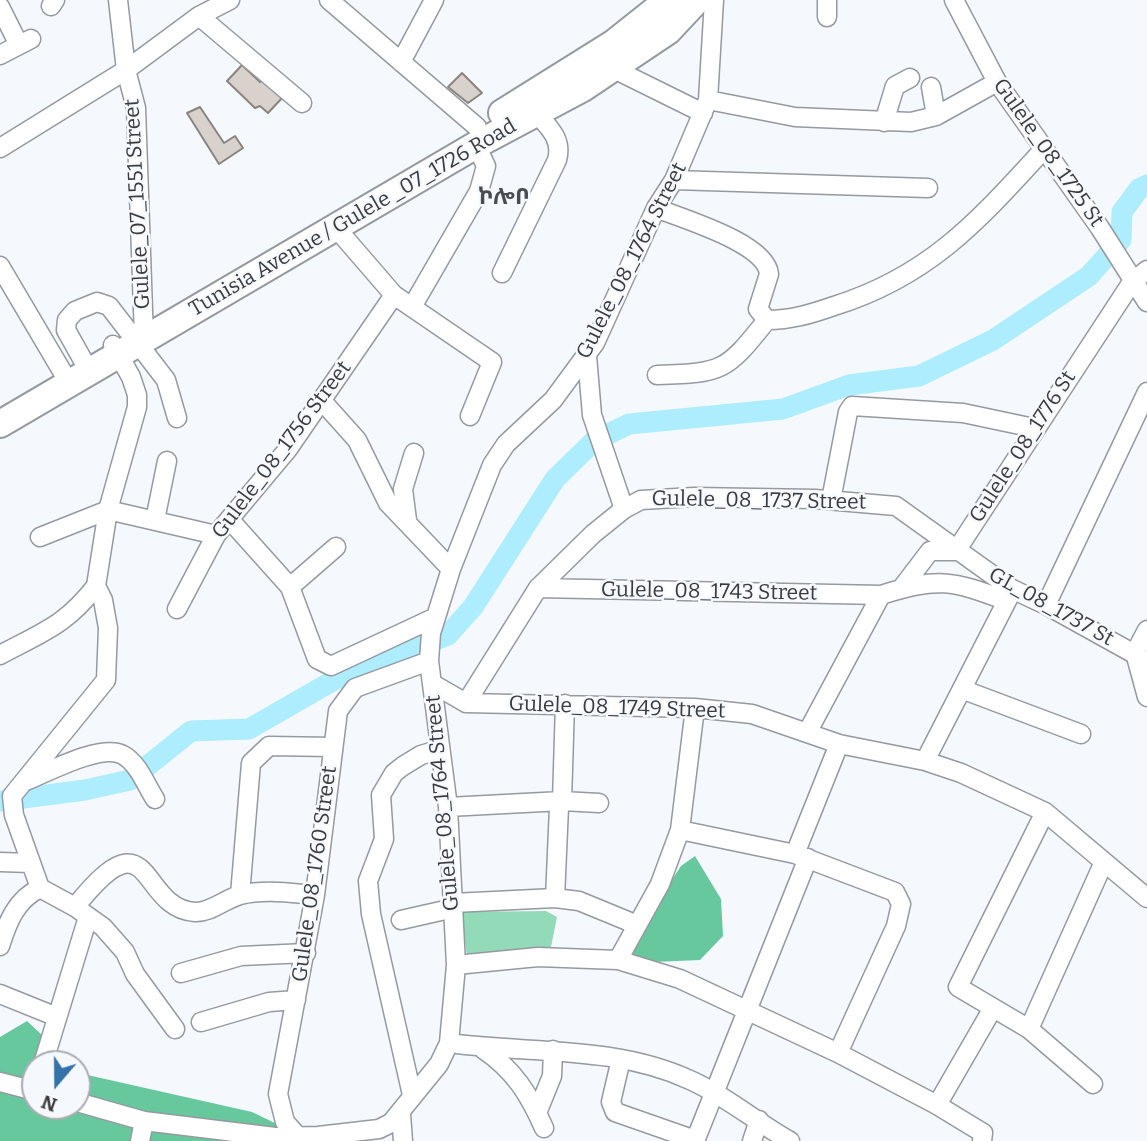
<!DOCTYPE html>
<html>
<head>
<meta charset="utf-8">
<style>
	body { margin:0 }
	#map { position:relative; width:1147px; height:1141px; overflow:hidden; background:#f5f9fe; font-family:Bitter,serif }
	canvas { display:block }
	.north { position:absolute; left:21px; top:1050px; width:70px; height:70px; box-sizing:border-box; background:#f5f9fe; border:2px solid #aaadb1; border-radius:50%; rotate:200deg; font-size:19px; font-weight:700; line-height:28px; text-align:center; color:#393b3d }
	.north::after { content:''; display:block; margin:auto; width:24px; height:32px; background:#3373aa; clip-path:polygon(50% 0,100% 100%,50% 72%,0 100%) }
</style>
</head>
<body>
<div id="map">
<canvas width="1147" height="1141"></canvas>
<div class="north">N</div>
</div>
<script>
const ctx = document.querySelector('canvas').getContext('2d');
ctx.lineJoin = 'round';
function fillPath(path, color) { ctx.fillStyle = color; ctx.fill(path, 'evenodd'); }
function stroke(path, color, width, dash) { ctx.strokeStyle = color; ctx.lineWidth = width; ctx.lineCap = dash ? 'butt' : 'round'; ctx.setLineDash(dash || []); ctx.stroke(path); }
function write(font, color, halo, rows, align = 'center') {
  ctx.font = font + ' Bitter,"Noto Sans Ethiopic",serif'; ctx.lineWidth = 5; ctx.setLineDash([]); ctx.textBaseline = 'middle'; ctx.strokeStyle = halo; ctx.fillStyle = color; for (const [text, x, y, turn = 0] of rows) {
    ctx.save(); ctx.translate(x, y); ctx.rotate((+turn || 0) * Math.PI / 180); ctx.textAlign = isNaN(turn) ? turn : align; if (halo) ctx.strokeText(text, 0, 0); ctx.fillText(text, 0, 0); ctx.restore();
  }
}
fillPath(new Path2D(`
	M546,911L557,917L549,957H467L461,912Z`), '#93dab8');
fillPath(new Path2D(`
	M695,856L721,899L723,936L700,960L654,962L627,955L625,951L681,866Z
	M27,1021L73,1064H35V1106H77V1068L83,1074L252,1112L312,1141H0V1037Z`), '#67c89d');
stroke(new Path2D(`
	M0,801L85,790L130,780L191,731L249,729L336,679L448,635L473,607L555,479L594,441L629,424L783,409L849,385L919,376L993,340L1089,276L1121,240L1122,212L1139,189L1147,185`), '#adedfe', 21);
const building = new Path2D(`
	M242,65L260,82L264,79L283,97L268,113L260,106L255,108L227,81Z
	M462,73L482,93L468,103L448,87Z
	M200,107L224,143L235,136L243,148L219,164L187,113Z`);
fillPath(building, '#d8d1cc');
stroke(building, '#8a847f', 2);
const minor = new Path2D(`
	M118,0L126,70L136,108L144,339
	M329,0L477,127
	M827,0V17
	M954,0L997,82L1100,228L1147,302
	M51,6L55,0
	M0,7L19,45
	M199,16L302,103
	M0,55L31,39
	M401,62L434,0
	M614,69L703,113
	M931,87L936,116
	M708,100L795,117L911,122L936,116L997,82
	M884,122L895,86L910,78
	M0,148L126,70L199,16L230,0
	M674,180L928,188
	M656,208C683,219 766,243 769,274L758,309L767,320
	M337,229L394,295L492,362L470,416
	M0,266L69,383
	M502,273L557,160C564,135 543,124 530,104
	M412,307L479,191L486,166L476,145
	M767,320C791,320 811,314 834,306C930,276 978,221 1044,149
	M587,356L592,415L624,509
	M89,371L66,330L67,320L75,311L97,302L109,306L166,380L177,418
	M657,375C724,373 726,371 767,320
	M323,402L357,440L388,503L451,569
	M831,500L848,412L852,406L963,413L1034,428
	M108,510L216,535
	M155,520L167,461
	M230,520L290,587L317,659L331,666L436,617
	M407,520L403,489L414,453
	M40,537L108,510
	M956,551L1132,282L1147,270
	M290,587L336,547
	M538,588L881,595C938,577 951,580 1007,601
	M901,589L930,551H956
	M1046,605L1147,392
	M177,609L216,535L288,449L394,295
	M1135,653L1147,697
	M1135,653L1147,630
	M0,655C43,632 66,625 96,586
	M433,684L466,703L695,708L752,714L839,744L925,761L961,773L1045,812L1147,898
	M964,690L1081,734
	M466,703L538,588L593,534L624,509L641,500L694,497L815,499L896,506L1012,589L1046,605L1147,661
	M807,733L881,595
	M925,761L1011,593
	M26,781C48,772 102,743 123,755C138,763 146,785 155,799
	M448,807L562,801L565,704
	M1045,812L958,987L1029,1029L1093,1084
	M680,830L795,854L895,892L901,904L896,926L838,1053
	M795,854L839,744
	M0,862L30,863
	M40,888L14,815L12,796L106,680L108,628L103,600L96,586L108,510L137,407V395L131,377L113,345
	M40,888L75,907L103,927L125,952L135,974L175,1029
	M240,895L251,763L269,746L333,747
	M555,898L559,807L562,801L599,803
	M453,903L555,898L579,901L635,924
	M75,907C154,808 137,908 195,912C210,913 225,899 240,895C265,889 290,893 315,895
	M401,920L454,908
	M0,946C8,921 16,900 40,888
	M618,960L660,884L680,830L695,708
	M456,965L538,957L618,960L680,979L838,1053L937,1105L983,1133L982,1141
	M181,973L241,956L306,953
	M0,994L57,1017
	M201,1022L269,1002L296,1000
	M1029,1029L1103,864
	M449,1043C529,1054 614,1045 690,1080C726,1096 756,1122 790,1141
	M483,1049C514,1070 529,1094 544,1128
	M621,1059L611,1102L615,1112L695,1140
	M43,1064L88,917
	M0,1082L35,1091
	M412,1095L371,914L368,881L384,839L381,795L394,773L403,766L421,755L438,750
	M77,1102L144,1121L275,1137L318,1136L379,1129L391,1123L439,1064L449,1043L456,965L448,807L429,661L431,633L451,569L492,465L506,444L553,400L595,343L656,208L674,180L708,100L714,0
	M937,1105L993,1008
	M537,1113L552,1076L553,1050
	M401,1114L403,1141
	M140,1141L144,1121
	M302,1141L285,1122L278,1094L315,895L338,711L355,688L429,661
	M695,1141L808,858
	M752,1141L759,1120`);
const highway = new Path2D(`
	M502,113L614,43L668,0
	M0,424L476,145L583,88L668,31L697,0`);
stroke(minor, '#9599a0', 21);
stroke(highway, '#9599a0', 30);
stroke(minor, '#fff', 18);
stroke(highway, '#fff', 26);
write('21px', '#393b3d', '#f5f9fe', [
	["Gulele_08_1725 St",1048,153,55],
	["Gulele_07_1551 Street",138,204,-93],
	["Tunisia Avenue / Gulele _07_1726 Road",353,218,-30],
	["Gulele_08_1764 Street",632,261,-63],
	["Gulele_08_1776 St",1023,447,-57],
	["Gulele_08_1756 Street",282,450,-53],
	["Gulele_08_1737 Street",759,501,1],
	["Gulele_08_1743 Street",709,592,1],
	["GL_08_1737 St",1051,607,29],
	["Gulele_08_1749 Street",617,708,2],
	["Gulele_08_1764 Street",443,803,-95],
	["Gulele_08_1760 Street",315,874,-82]
]);
write('bold 23px', '#494c52', '#f5f9fe', [
	["ኮሎቦ",504,198]
]);
</script>
</body>
</html>
